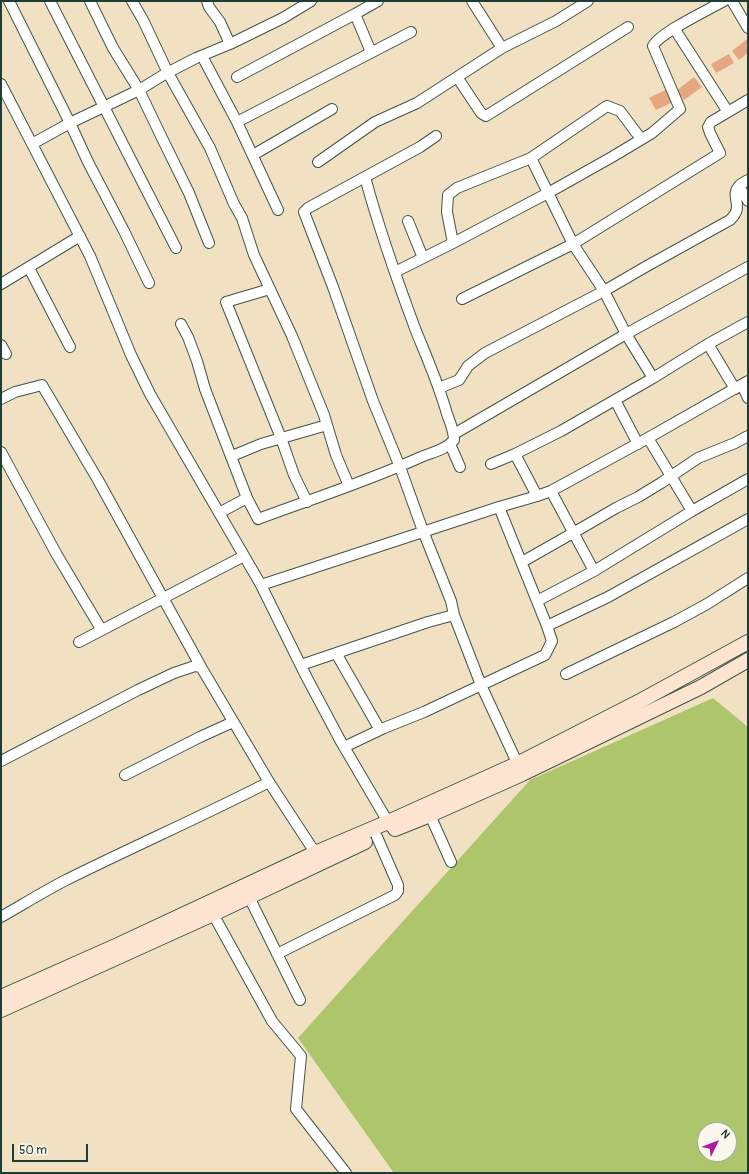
<!DOCTYPE html>
<html>
<head>
<meta charset="utf-8">
<style>
	body { margin:0 }
	#map { position:relative; width:749px; height:1174px; overflow:hidden; background:#f1e1c2; font-family:Pangolin,sans-serif }
	canvas { display:block }
	.frame { position:absolute; inset:0; border:2px solid #1f3d34; pointer-events:none }
	.north { position:absolute; left:697px; top:1122px; width:40px; height:40px; box-sizing:border-box; background:#fbf7ec; border:1px solid #a3ada2; border-radius:50%; rotate:47deg; font-size:11px; font-weight:700; line-height:16px; text-align:center; color:#1f3d34 }
	.north::after { content:''; display:block; margin:auto; width:14px; height:18px; background:#b5179e; clip-path:polygon(50% 0,100% 100%,50% 72%,0 100%) }
	.scale { position:absolute; left:12px; top:1144px; width:76px; height:18px; box-sizing:border-box; border:2px solid #1f3d34; border-top:0; padding-left:5px; font-size:12px; line-height:14px; white-space:nowrap; color:#1f3d34; -webkit-text-stroke:3px #fbf7ec; paint-order:stroke }
</style>
</head>
<body>
<div id="map">
<canvas width="749" height="1174"></canvas>
<div class="frame"></div>
<div class="north">N</div>
<div class="scale">50 m</div>
</div>
<script>
const ctx = document.querySelector('canvas').getContext('2d');
ctx.lineJoin = 'round';
function fillPath(path, color) { ctx.fillStyle = color; ctx.fill(path, 'evenodd'); }
function stroke(path, color, width, dash) { ctx.strokeStyle = color; ctx.lineWidth = width; ctx.lineCap = dash ? 'butt' : 'round'; ctx.setLineDash(dash || []); ctx.stroke(path); }
fillPath(new Path2D(`
	M713,698L748,727V1173H394L298,1038L530,780ZM705,1130H729V1154H705Z`), '#adc56b');
fillPath(new Path2D(`
	M747,39L748,53L739,60L732,51Z
	M729,54L734,63L716,73L711,64Z
	M694,77L702,87L684,100L677,90Z
	M667,89L673,102L656,110L649,98Z`), '#e5a681');
const street = new Path2D(`
	M9,1L70,123L88,162L124,231L149,283
	M50,1L176,248
	M90,1L113,48L139,90L161,136L189,193L209,243
	M132,1L143,20L168,73L210,148L234,204L242,218L254,255L292,336L324,415L336,455L349,486
	M207,1L209,7L220,22L230,44
	M472,1L502,48L556,21L588,1
	M732,1L748,28
	M355,14L371,52
	M674,28L728,112
	M202,56L237,122L278,210
	M237,77L355,14L378,1
	M457,77L481,113L486,116L628,27
	M1,84L90,256L131,355L150,394L261,585L306,676L340,740L391,827
	M237,122L411,32
	M32,144L70,123L139,90L165,74L196,58L230,44L283,18L311,1
	M253,155L332,109
	M531,158L573,244L604,291L626,334L653,378L708,344
	M318,162L375,122L417,103L502,48
	M739,186L748,201
	M408,221L423,258
	M453,243L447,212L448,195L457,188L531,158L607,106L620,111L641,139
	M29,268L70,347
	M395,272L453,243L548,193L612,157L652,133L680,109L653,46C659,33 710,9 724,1
	M1,284L80,236
	M270,289L226,302L281,438L294,475L307,502
	M462,299L573,244L720,153L710,133L708,127L711,122L748,100
	M181,324L188,337L197,361L205,389L247,498L258,519C312,499 368,481 421,457C433,452 445,450 454,440C454,431 450,422 447,414C439,385 427,358 416,331C397,280 379,229 365,177
	M1,345L6,354
	M742,385L748,398
	M439,388L459,380L468,366L485,353L604,291L647,266L730,220C746,205 728,197 740,185C742,183 745,182 748,180
	M735,389L708,344L748,322
	M1,399L15,392L42,385L98,480L201,667
	M615,400L638,444
	M454,434L626,334L748,267
	M648,438L692,511
	M450,444L460,467
	M1,452L57,555L101,629
	M515,454L537,496
	M232,456L261,444L327,425
	M491,464L515,454L561,431L653,378
	M551,491L594,571
	M499,507L537,496L551,491L648,438L748,381
	M219,513L247,498
	M522,562L573,533L616,508L638,497L661,483L698,458L735,443L748,436
	M261,585L499,507L547,626L552,641L545,655L424,712L384,728L344,747
	M537,601L594,571L692,511L748,479
	M454,615L481,685L520,769
	M547,626L608,597L748,519
	M79,642L244,556
	M336,653L380,730
	M301,665L428,622L454,615L451,601L423,531L400,467L373,401L333,287L304,212L308,208L420,147L436,136
	M566,674L674,622L707,604L748,578
	M1,761L138,690L174,673L195,666L201,667L269,782L318,857
	M125,775L200,737L233,722
	M430,815L451,862
	M249,897L300,1000
	M213,914L272,1021L301,1056L296,1109L346,1173
	M1,917C22,905 43,892 64,881C132,847 201,817 269,782
	M277,954L395,895L398,891V885L377,837`);
const secondary = new Path2D(`
	M395,829L430,815L522,774L701,687L748,660
	M1,997L118,945L315,853L388,822L517,764L642,700L748,642
	M1,1010L213,914L365,842`);
stroke(street, '#3e5649', 12);
stroke(secondary, '#3e5649', 16);
stroke(street, '#fff', 10);
stroke(secondary, '#fde4d1', 14);
</script>
</body>
</html>
